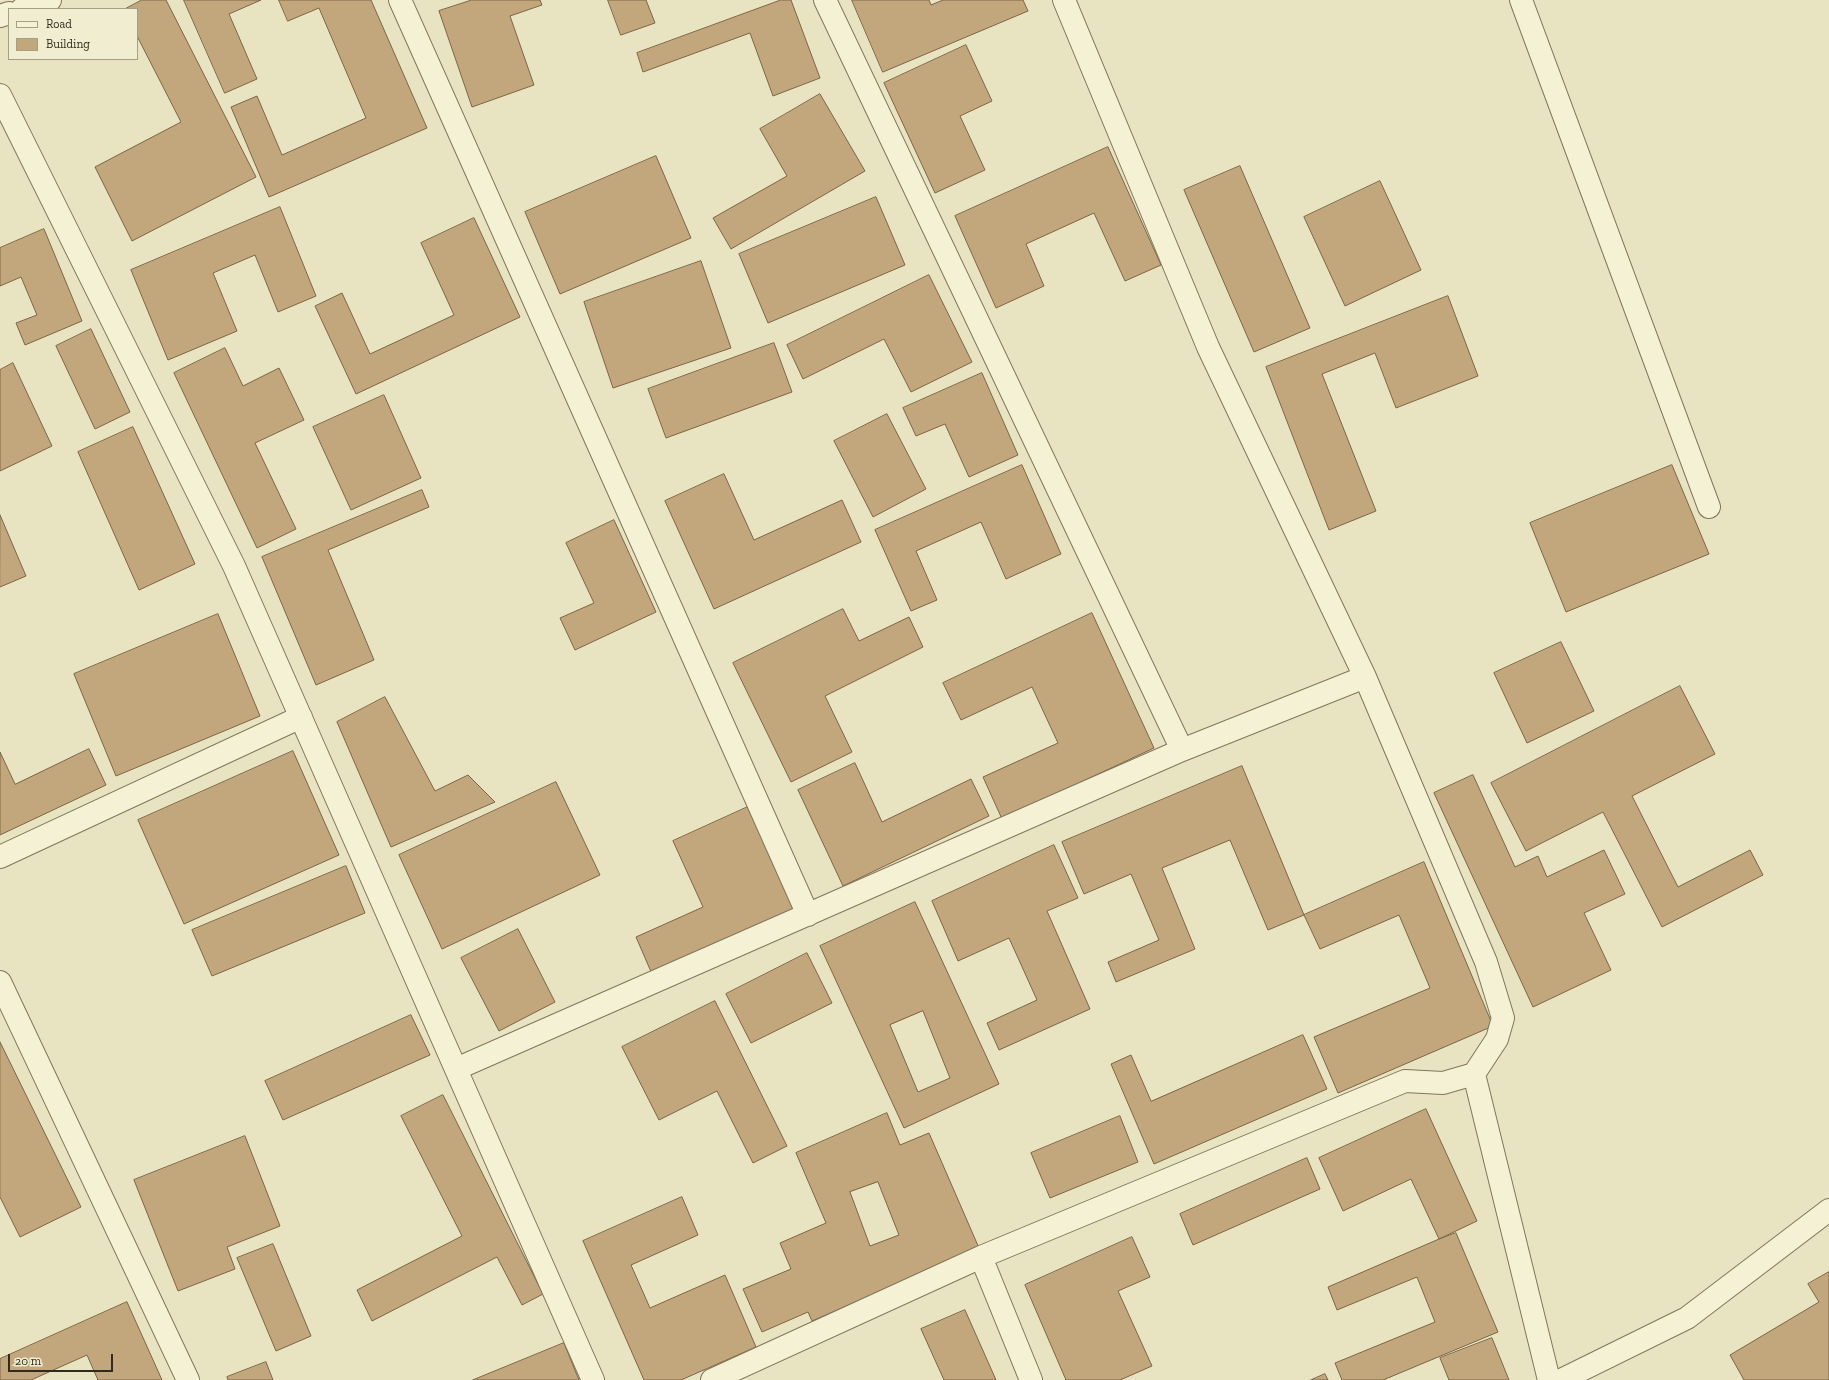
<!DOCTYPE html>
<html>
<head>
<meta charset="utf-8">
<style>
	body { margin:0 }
	#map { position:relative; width:1829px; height:1380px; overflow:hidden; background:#e8e4c2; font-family:"Zilla Slab",serif }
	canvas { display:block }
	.legend { position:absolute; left:8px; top:8px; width:130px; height:52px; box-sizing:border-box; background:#f0edd1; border:1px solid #a49f89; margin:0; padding:5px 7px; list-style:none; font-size:12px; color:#312b1e }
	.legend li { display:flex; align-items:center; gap:8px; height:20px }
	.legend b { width:20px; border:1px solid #a49f89 }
	.scale { position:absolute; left:8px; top:1354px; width:105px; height:18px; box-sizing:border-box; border:2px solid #312b1e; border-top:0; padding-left:5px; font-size:12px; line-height:14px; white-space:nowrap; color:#312b1e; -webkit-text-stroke:3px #f0edd1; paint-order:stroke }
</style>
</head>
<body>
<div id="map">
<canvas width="1829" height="1380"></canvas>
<ul class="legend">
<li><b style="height:5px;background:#f4f1d4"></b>Road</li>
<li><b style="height:11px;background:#c2a77c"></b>Building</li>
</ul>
<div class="scale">20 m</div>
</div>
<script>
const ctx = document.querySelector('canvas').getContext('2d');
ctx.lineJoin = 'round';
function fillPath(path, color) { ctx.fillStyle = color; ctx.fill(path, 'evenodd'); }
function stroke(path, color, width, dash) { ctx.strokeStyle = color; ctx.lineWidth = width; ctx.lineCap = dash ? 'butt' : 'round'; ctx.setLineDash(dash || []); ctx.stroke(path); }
const building = new Path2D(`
	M142,0H166L256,177L132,241L95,167L181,122L137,36V9H125Z
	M184,0H261L229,14L257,79L225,93Z
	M279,0H371L427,128L269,197L231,107L257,96L282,155L366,118L319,8L288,21Z
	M472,0H540L542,5L510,16L534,85L472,107L439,11Z
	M608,0H646L655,23L621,35Z
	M781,0H791L820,78L773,96L750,33L643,72L637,53Z
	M852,0H929L931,5L943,0H1023L1028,11L883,72Z
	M966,45L992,101L960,116L985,170L935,193L884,83Z
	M820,94L865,171L731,249L713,218L787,176L760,129Z
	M1108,147L1161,265L1125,281L1094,213L1026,244L1044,286L996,308L955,216Z
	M656,156L691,238L560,294L525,212Z
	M1240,166L1310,328L1254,352L1184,190Z
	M1380,181L1421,270L1345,306L1304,217Z
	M876,197L905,265L768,323L739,254Z
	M280,207L316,296L278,312L255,255L213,273L237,331L168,360L131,270Z
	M474,218L520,317L356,394L315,306L342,293L370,354L454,315L421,243Z
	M44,229L82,321L25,345L16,323L37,315L21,277L0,286V248Z
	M701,261L731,348L613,388L584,302Z
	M929,275L972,362L911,392L884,339L803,379L787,345Z
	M1448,296L1478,376L1396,408L1375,353L1322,374L1376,511L1329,530L1266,367Z
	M91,329L130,412L95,429L56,346Z
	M774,343L792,392L666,438L648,389Z
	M225,348L243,386L279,368L304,420L255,443L296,529L257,548L174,373Z
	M13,363L52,446L0,471V370Z
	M982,373L1018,455L969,477L945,424L916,436L903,408Z
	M384,395L421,478L351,510L313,427Z
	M887,414L926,489L873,517L834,441Z
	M133,427L195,564L139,590L78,452Z
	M1022,465L1061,554L1006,579L981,522L916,551L937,600L911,611L875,530Z
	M1672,465L1709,554L1566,612L1530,523Z
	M724,474L754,540L842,500L861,542L714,609L665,501Z
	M422,490L429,507L328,550L374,660L316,685L262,557Z
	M0,515L26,576L0,587Z
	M614,520L656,612L575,650L560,618L594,603L566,543Z
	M843,609L859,641L909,617L923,647L825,696L852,752L791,782L733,663Z
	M1092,613L1154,748L1002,819L983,777L1058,743L1032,687L961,720L943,683Z
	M218,614L260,716L116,776L74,674Z
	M1561,642L1594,711L1527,743L1494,673Z
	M1680,686L1715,754L1632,796L1678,887L1750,850L1763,875L1662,927L1603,812L1526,851L1491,783Z
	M385,697L435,791L468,775L495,802L391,847L337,722Z
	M89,749L106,785L0,835V752L15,784Z
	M293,751L339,855L184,924L138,820Z
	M855,763L882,822L971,779L989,816L843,886L798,790Z
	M1242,766L1304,915L1268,930L1230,840L1162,868L1195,949L1116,982L1108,962L1159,940L1131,874L1084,894L1062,842Z
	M1473,775L1515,867L1538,856L1547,877L1604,850L1625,894L1584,913L1611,970L1533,1007L1434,793Z
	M556,782L600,875L442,949L399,855Z
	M750,806L797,908L652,974L636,937L703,907L673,841Z
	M1054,845L1078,898L1047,911L1090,1009L999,1050L987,1023L1037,1000L1009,938L958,961L932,901Z
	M1424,862L1493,1026L1338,1093L1314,1037L1430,988L1399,915L1320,949L1304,915Z
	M346,866L365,913L212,976L192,930Z
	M915,902L999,1084L904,1128L820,946ZM923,1011L950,1078L918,1092L890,1025Z
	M518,929L555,1002L499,1031L461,958Z
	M807,953L832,1003L751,1043L726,994Z
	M715,1001L787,1146L753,1163L717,1091L659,1120L622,1047Z
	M411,1015L430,1055L283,1120L265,1081Z
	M1303,1035L1327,1089L1154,1164L1111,1064L1131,1055L1151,1101Z
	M0,1042L81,1207L20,1237L0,1197Z
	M443,1095L543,1294L522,1305L497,1257L372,1321L357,1290L462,1236L401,1116Z
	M1426,1109L1477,1221L1439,1239L1411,1179L1343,1211L1319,1158Z
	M887,1113L900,1145L929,1133L979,1248L812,1321L808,1312L762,1332L743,1289L791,1269L780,1243L826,1223L796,1153ZM878,1182L899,1235L870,1246L850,1192Z
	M1120,1116L1138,1162L1050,1198L1031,1153Z
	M245,1136L280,1226L227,1247L235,1269L178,1291L134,1180Z
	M1307,1158L1320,1189L1193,1245L1180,1214Z
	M682,1197L698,1235L631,1265L650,1308L725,1275L756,1347L681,1380H644L583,1241Z
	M1456,1233L1498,1332L1383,1380H1342L1335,1363L1435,1322L1417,1277L1337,1310L1328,1287L1439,1239Z
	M1132,1237L1150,1277L1118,1291L1152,1366L1120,1380H1066L1025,1285Z
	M273,1244L311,1336L276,1351L237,1258Z
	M1829,1272V1380H1744L1730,1355L1819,1302L1808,1284Z
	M127,1302L162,1380H98L87,1355L31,1380H0V1359Z
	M965,1310L996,1380H944L921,1329Z
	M1492,1338L1509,1380H1449L1440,1358Z
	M564,1343L579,1380H473Z
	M266,1362L273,1380H228L227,1377Z
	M1325,1374L1328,1380H1311Z`);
fillPath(building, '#c2a77c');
stroke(building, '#7c6544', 1);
const minor = new Path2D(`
	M400,0L808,915
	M825,0L1182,750
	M1064,0L1208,347L1365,677L1486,962L1503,1018L1497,1039L1474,1074
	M1521,0L1709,507
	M22,9L50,0
	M0,16L9,13
	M0,95L234,566L593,1380
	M0,857L301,717
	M0,982L188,1380
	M456,1069L1182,750L1365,677
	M981,1257L1031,1380
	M712,1380L981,1257L1405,1081L1443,1083L1474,1074L1549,1380
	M1561,1380L1687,1318L1829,1210`);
stroke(minor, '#80765b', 24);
stroke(minor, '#f4f1d4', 22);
</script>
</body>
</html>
